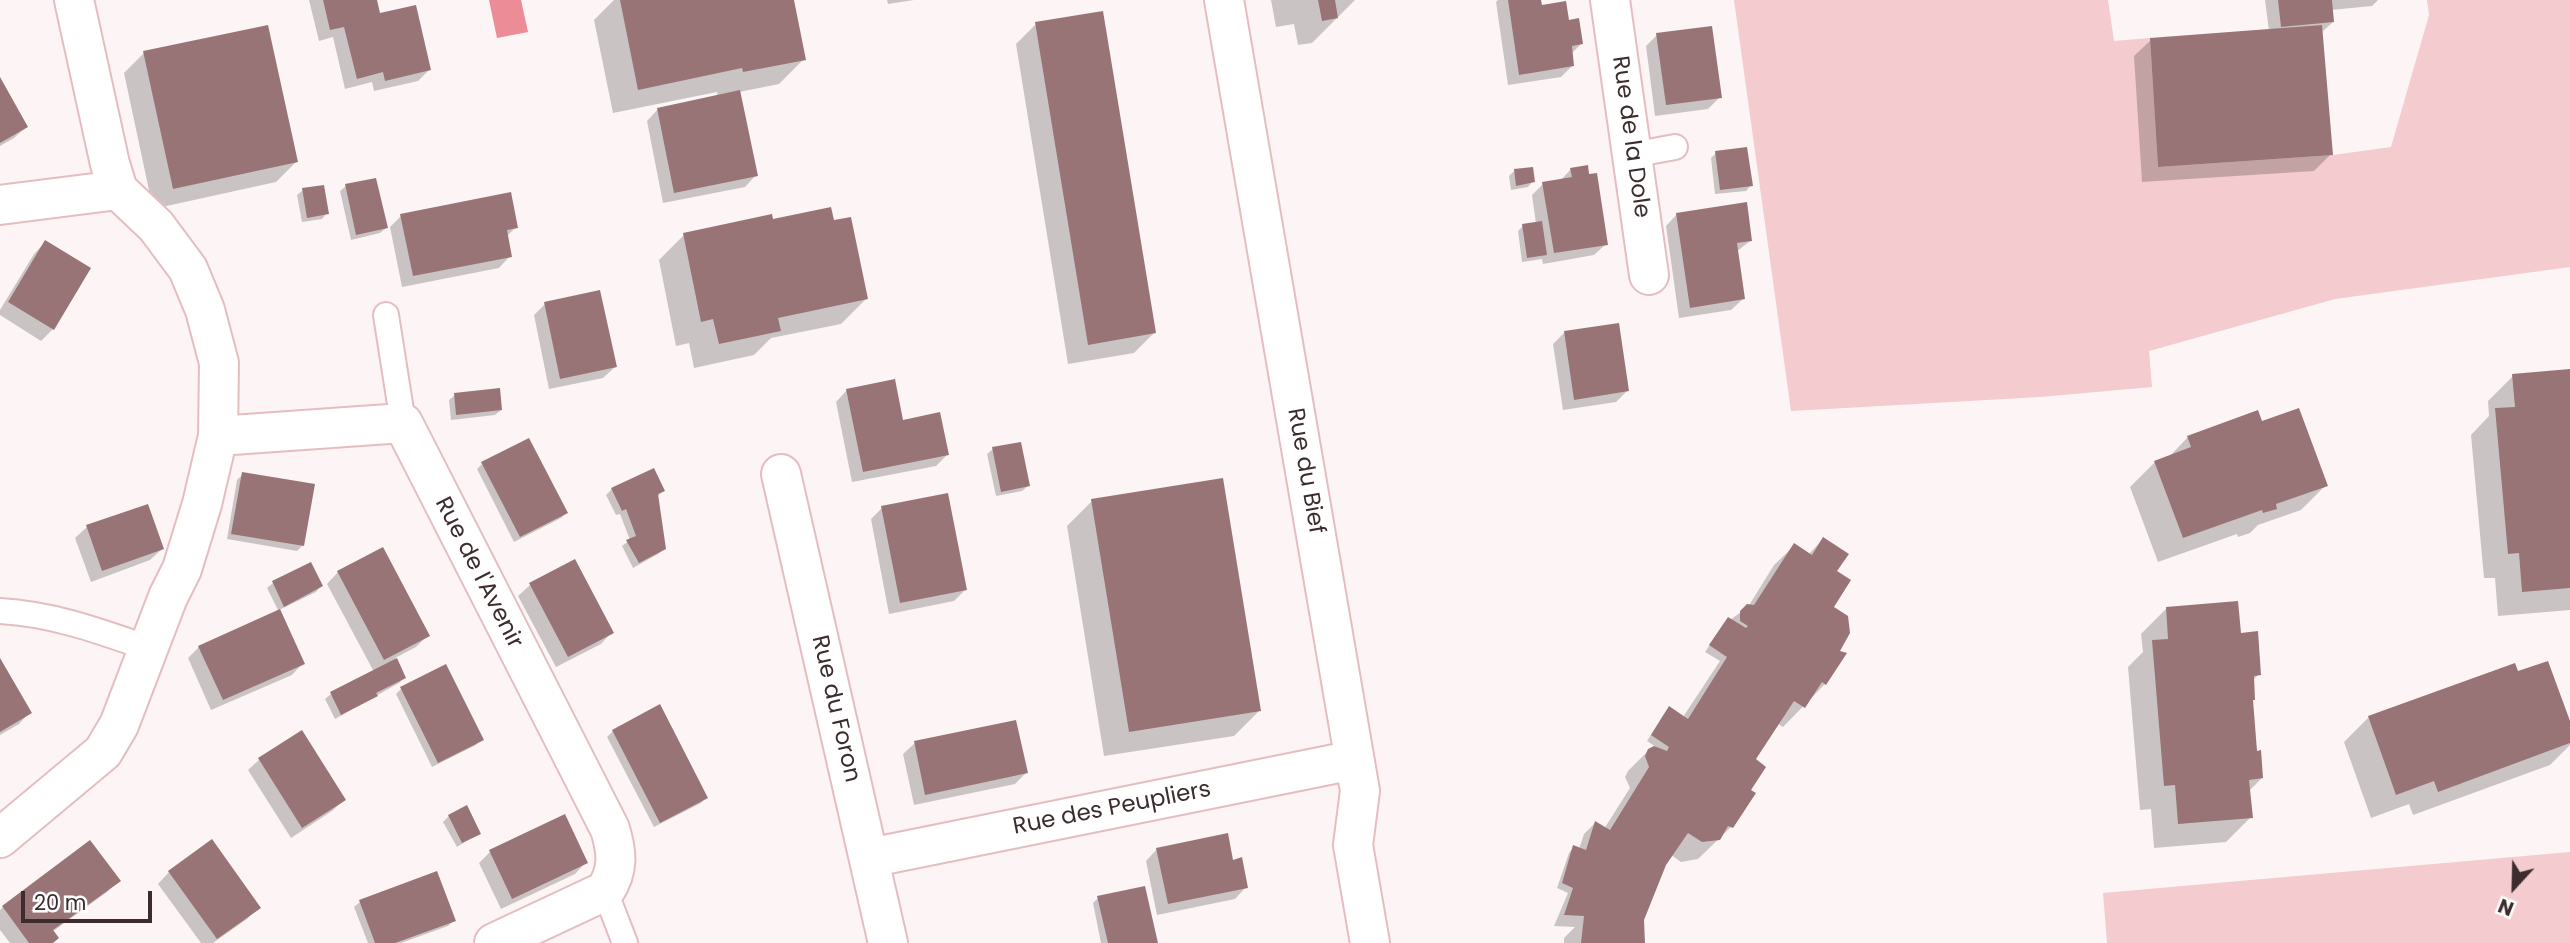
<!DOCTYPE html>
<html>
<head>
<meta charset="utf-8">
<style>
	body { margin:0 }
	#map { position:relative; width:2570px; height:943px; overflow:hidden; background:#fdf4f5; font-family:Poppins,sans-serif }
	canvas { display:block }
	.north { position:absolute; left:2479px; top:852px; width:70px; height:70px; -webkit-text-stroke:5px #fff; paint-order:stroke; rotate:202deg; font-size:19px; font-weight:700; line-height:28px; text-align:center; color:#3c2c2d }
	.north::after { content:''; display:block; margin:auto; width:24px; height:32px; background:#3c2c2d; clip-path:polygon(50% 0,100% 100%,50% 72%,0 100%) }
	.scale { position:absolute; left:21px; top:891px; width:131px; height:32px; box-sizing:border-box; border:4px solid #3c2c2d; border-top:0; padding-left:9px; font-size:21px; line-height:24px; white-space:nowrap; color:#3c2c2d; -webkit-text-stroke:5px #fff; paint-order:stroke }
</style>
</head>
<body>
<div id="map">
<canvas width="2570" height="943"></canvas>
<div class="north">N</div>
<div class="scale">20 m</div>
</div>
<script>
const ctx = document.querySelector('canvas').getContext('2d');
ctx.lineJoin = 'round';
function fillPath(path, color) { ctx.fillStyle = color; ctx.fill(path, 'evenodd'); }
function stroke(path, color, width, dash) { ctx.strokeStyle = color; ctx.lineWidth = width; ctx.lineCap = dash ? 'butt' : 'round'; ctx.setLineDash(dash || []); ctx.stroke(path); }
function write(font, color, halo, rows, align = 'center') {
  ctx.font = font + ' Poppins,sans-serif'; ctx.lineWidth = 7; ctx.setLineDash([]); ctx.textBaseline = 'middle'; ctx.strokeStyle = halo; ctx.fillStyle = color; for (const [text, x, y, turn = 0] of rows) {
    ctx.save(); ctx.translate(x, y); ctx.rotate((+turn || 0) * Math.PI / 180); ctx.textAlign = isNaN(turn) ? turn : align; if (halo) ctx.strokeText(text, 0, 0); ctx.fillText(text, 0, 0); ctx.restore();
  }
}
fillPath(new Path2D(`
	M1734,0H2108L2114,41L2150,38L2158,167L2333,155L2391,147L2429,15L2427,0H2570V267L2335,299L2149,351L2152,387L2040,397L1791,411Z
	M2570,852V943H2107L2103,893Z`), '#f4cbce');
fillPath(new Path2D(`
	M489,0H521L528,32L497,38Z`), '#ec8c97');
fillPath(new Path2D(`
	M309,0H376L379,15L430,69L418,81L374,91L372,82L345,89L333,37L319,41Z
	M614,0H792L804,59L779,84L739,92L756,175L745,187L663,203L647,121L658,109L718,97L717,92L613,113L594,20Z
	M887,0H914L888,4Z
	M1271,0H1355L1312,43L1298,45L1294,24L1276,27Z
	M1498,0H1539L1540,7L1567,21L1581,44L1571,54L1572,66L1561,77L1508,85L1496,2Z
	M2265,0H2378L2372,6L2331,10L2333,22L2321,33L2331,154L2314,171L2142,182L2134,56L2151,40L2269,31Z
	M1036,24L1154,333L1134,353L1068,364L1016,44Z
	M1657,35L1720,97L1708,109L1655,116L1646,46Z
	M144,53L296,162L276,182L153,209L124,73Z
	M0,81L26,127L14,138L0,146Z
	M1716,153L1751,185L1746,191L1715,194L1711,158Z
	M1571,169L1606,244L1594,255L1543,264L1542,259L1522,262L1518,231L1523,226L1536,224L1532,195L1543,184L1560,181Z
	M1514,171L1533,181L1528,187L1511,190L1509,176Z
	M346,186L386,228L380,233L351,240L340,191Z
	M303,190L327,213L322,219L302,222L297,195Z
	M1677,214L1750,241L1736,252L1743,299L1731,310L1679,318L1666,226Z
	M401,216L516,227L506,237L510,256L499,268L402,287L390,227Z
	M772,221L832,222L866,299L841,324L771,338L754,355L694,368L689,343L676,346L659,260L684,235Z
	M45,242L89,269L53,329L41,341L0,315V310L34,254Z
	M545,304L615,367L603,378L549,389L534,315Z
	M1564,333L1627,391L1616,402L1563,410L1553,344Z
	M2570,371V610L2498,616L2495,578H2484L2471,435L2489,416L2488,401L2513,376Z
	M847,390L901,422L947,455L936,466L852,482L836,402Z
	M455,395L501,410L495,415L451,420L449,400Z
	M2261,424L2326,485L2301,510L2258,525L2250,533L2238,537L2237,534L2158,562L2130,487L2155,462L2169,457L2188,437Z
	M993,449L1028,486L1022,491L996,496L987,454Z
	M482,464L566,513L561,518L514,542L477,469Z
	M243,474L302,546L297,551L227,539L237,480Z
	M612,489L663,491L658,496L664,549L658,554L633,568L622,546L630,540L620,514L616,515L606,495Z
	M1092,501L1259,711L1234,736L1104,756L1067,526Z
	M882,508L965,590L954,601L889,614L871,519Z
	M87,527L162,549L150,560L91,582L75,538Z
	M1823,539L1835,572L1825,684L1783,727L1777,723L1753,760L1749,791L1731,827L1698,859L1681,862L1671,855L1664,864L1641,922L1643,943H1564V938L1575,927L1554,926L1568,893L1557,888L1569,853L1574,847L1579,849L1584,834L1595,823L1604,829L1630,788L1625,777L1628,771L1649,750L1656,747L1647,741L1664,714L1683,717L1720,661L1705,652L1723,625L1748,607L1774,565L1795,545L1809,554Z
	M574,561L612,632L601,644L556,667L518,596L530,585Z
	M310,564L321,586L316,592L279,610L303,663L292,675L211,710L188,658L199,647L279,612L267,588L273,583Z
	M338,572L428,635L416,647L395,658L404,678L399,683L335,719L325,699L331,694L374,672L327,584Z
	M2166,609L2240,635L2259,674L2252,681L2251,702L2255,753L2262,778L2249,791L2251,817L2226,842L2154,848L2151,809L2140,810L2128,667L2143,652L2141,634Z
	M0,661L30,712L19,724L0,735Z
	M2517,673L2570,726V745L2550,765L2413,815L2409,804L2371,818L2344,742L2369,717Z
	M401,689L481,739L476,745L432,767L396,694Z
	M613,731L706,797L701,803L654,827L607,737Z
	M915,743L1026,773L1015,784L914,805L903,754Z
	M260,759L344,800L332,811L291,838L248,770Z
	M449,816L479,833L457,847L443,822Z
	M1157,849L1246,887L1235,899L1157,915L1146,861Z
	M490,852L586,862L575,874L501,909L479,863Z
	M169,872L258,907L247,919L213,943H201L158,884Z
	M118,881L107,892L52,932V943H10L0,930V910L3,907Z
	M1098,898L1156,943H1101L1093,903Z
	M360,902L454,920L448,926L401,943H368L354,907Z`), '#0003');
fillPath(new Path2D(`
	M323,0H377L380,13L416,5L431,70L385,81L383,72L357,79L344,27L330,30Z
	M620,0H794L806,60L743,72L742,68L638,90Z
	M1318,0H1335L1338,18L1322,21Z
	M1508,0H1541L1542,5L1566,1L1569,20L1579,18L1583,44L1572,46L1574,66L1519,75Z
	M2278,0H2332L2334,22L2281,27Z
	M1103,11L1156,333L1088,345L1035,22Z
	M268,25L298,162L173,189L143,51Z
	M2322,25L2333,155L2158,167L2150,38Z
	M1712,26L1722,98L1666,105L1656,33Z
	M0,77L28,127L0,143Z
	M740,90L758,176L674,193L657,108Z
	M1747,147L1753,186L1720,190L1715,151Z
	M1588,165L1589,174L1597,173L1608,245L1554,253L1542,182L1572,177L1570,168Z
	M1533,167L1535,182L1516,186L1514,169Z
	M376,178L388,228L356,235L345,184Z
	M324,185L329,214L307,218L302,188Z
	M511,192L518,228L507,230L512,257L413,276L400,214Z
	M1747,202L1752,241L1737,243L1745,299L1690,308L1676,213Z
	M831,207L834,220L851,217L868,299L778,318L781,331L719,344L713,319L701,322L683,233L772,214L773,219Z
	M1542,221L1547,255L1527,258L1522,224Z
	M45,240L91,268L54,330L8,302Z
	M600,290L617,367L560,379L544,302Z
	M1619,323L1629,391L1574,400L1564,331Z
	M2570,369V588L2522,592L2519,553L2508,554L2495,408L2515,407L2512,374Z
	M895,379L903,420L940,412L949,455L863,472L846,389Z
	M500,388L502,410L456,415L454,393Z
	M2299,408L2328,486L2276,504L2277,509L2263,513L2262,510L2183,538L2154,461L2191,447L2187,436L2258,410L2262,421Z
	M529,438L568,513L520,537L481,462Z
	M1021,442L1030,486L1001,492L992,447Z
	M654,468L665,491L658,494L666,549L639,563L626,540L636,536L626,509L622,511L611,488Z
	M242,472L315,484L304,546L231,534Z
	M1223,478L1261,711L1129,732L1091,499Z
	M948,493L967,590L900,603L881,506Z
	M148,504L164,549L102,571L86,525Z
	M1823,537L1849,554L1837,571L1851,580L1834,607L1848,616L1850,633L1840,651L1847,653L1826,685L1822,682L1805,708L1794,701L1756,759L1766,767L1751,790L1756,793L1733,828L1728,826L1720,840L1702,842L1688,833L1666,865L1644,920L1645,943H1581L1584,916L1564,915L1573,888L1562,883L1573,845L1586,850L1595,821L1610,830L1649,767L1645,756L1648,749L1654,746L1667,751L1669,747L1651,735L1669,706L1688,719L1727,657L1709,645L1728,617L1746,628L1748,626L1740,621V611L1747,604L1754,605L1794,543L1812,555Z
	M383,547L430,636L384,660L337,571Z
	M575,559L614,633L568,657L529,583Z
	M311,562L323,586L284,607L272,581Z
	M2238,601L2241,633L2258,631L2261,675L2254,676L2255,700H2253L2257,751L2261,750L2263,778L2249,780L2253,818L2178,824L2175,785L2164,786L2152,640L2168,639L2166,607Z
	M280,609L305,664L223,700L198,646Z
	M0,658L32,713L0,732Z
	M397,658L406,678L376,693L378,696L341,715L330,692Z
	M2548,661L2570,721V743L2438,792L2434,781L2396,795L2368,716L2515,663L2518,671Z
	M446,664L484,740L438,763L400,687Z
	M660,704L708,798L660,823L612,730Z
	M1016,720L1028,773L925,795L914,741Z
	M302,730L346,800L302,828L258,758Z
	M467,805L481,834L462,843L448,815Z
	M565,814L588,863L512,899L489,850Z
	M1228,833L1233,860L1242,857L1248,888L1168,904L1156,848Z
	M212,839L261,908L217,939L168,871Z
	M90,840L121,881L53,930L59,938L53,943H29L2,906Z
	M437,871L456,921L395,943H375L359,900Z
	M1145,886L1158,943H1108L1097,896Z`), '#987477');
const lane = new Path2D(`
	M1632,155L1675,147
	M386,315L403,423
	M0,611C53,614 99,631 148,648
	M605,891L625,943`);
const street = new Path2D(`
	M74,0L110,164L118,190L156,226L188,269L205,310L219,363L218,436
	M1224,0L1360,791L1353,845L1370,943
	M1610,0L1649,275
	M0,205L118,190
	M781,474L888,943
	M0,838L103,752L119,725L168,597L182,569L202,504L218,436L403,423L610,829C617,852 619,870 605,891L494,943
	M869,858L1354,760`);
stroke(lane, '#e5bdc0', 28);
stroke(street, '#e5bdc0', 42);
stroke(lane, '#fff', 24);
stroke(street, '#fff', 38);
write('23px', '#3c2c2d', '#fff', [
	["Rue de la Dole",1630,137,82],
	["Rue du Bief",1305,471,80],
	["Rue de l'Avenir",478,573,63],
	["Rue du Foron",835,709,77],
	["Rue des Peupliers",1112,809,-11]
]);
</script>
</body>
</html>
